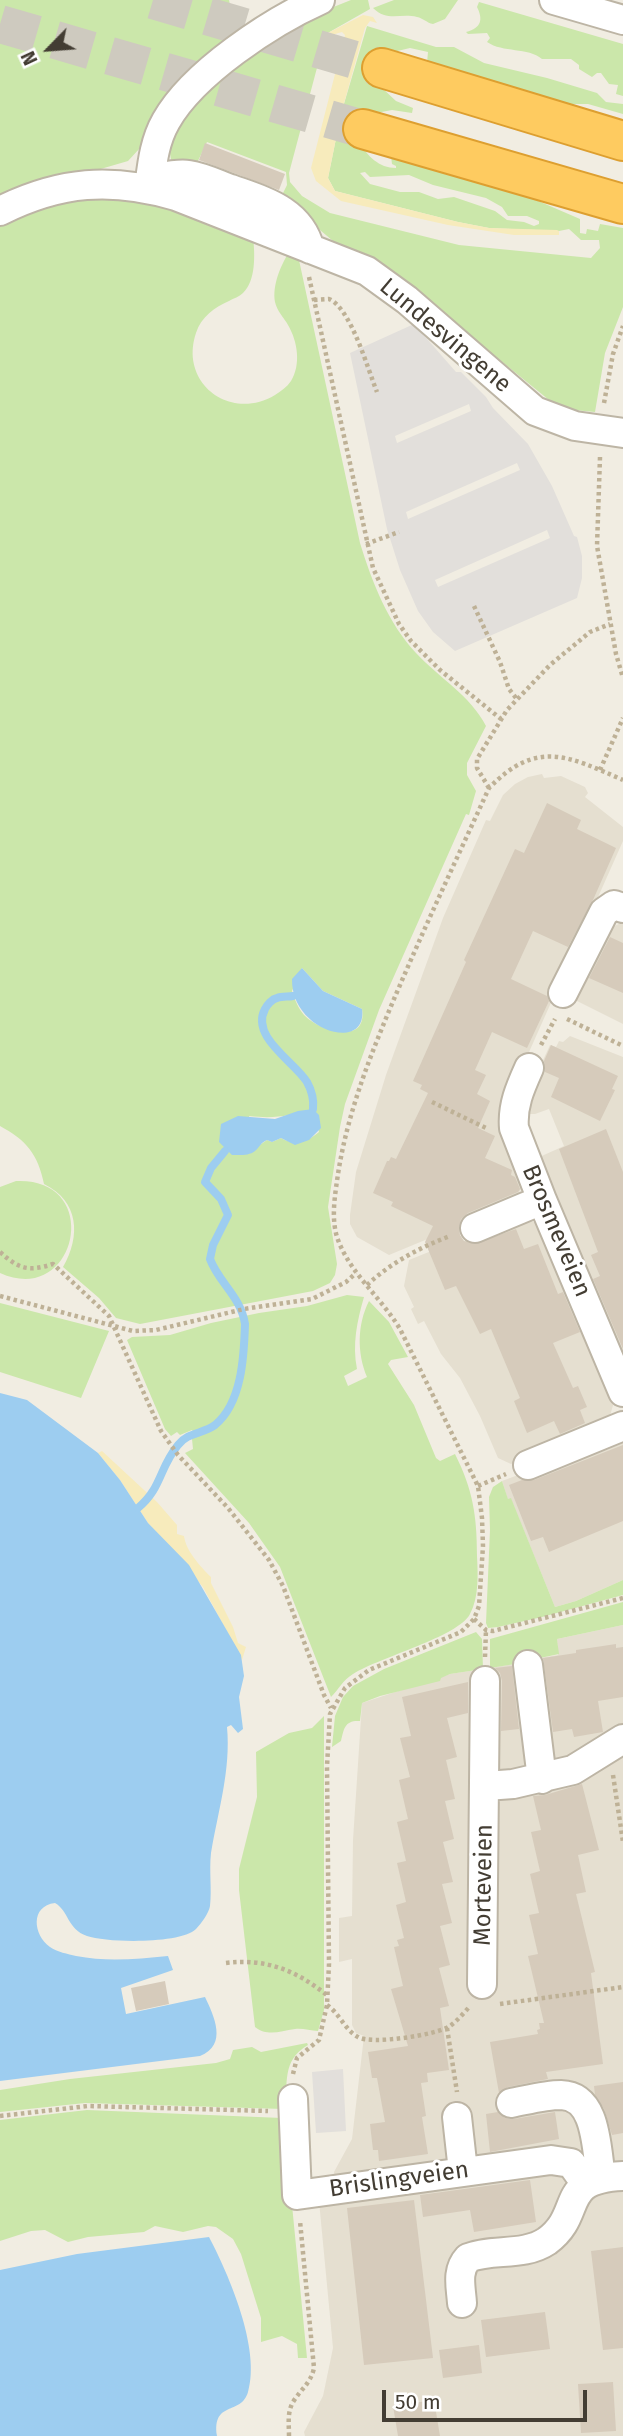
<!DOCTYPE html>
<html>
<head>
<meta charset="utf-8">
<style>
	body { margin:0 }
	#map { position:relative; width:623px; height:2436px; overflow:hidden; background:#f1ede2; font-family:"Fira Sans",sans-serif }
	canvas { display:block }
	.north { position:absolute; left:14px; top:14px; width:70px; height:70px; -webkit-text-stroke:5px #fff; paint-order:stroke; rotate:245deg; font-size:19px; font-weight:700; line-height:28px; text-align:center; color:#433d33 }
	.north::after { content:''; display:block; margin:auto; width:24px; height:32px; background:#433d33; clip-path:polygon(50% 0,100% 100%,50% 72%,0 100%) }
	.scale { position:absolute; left:382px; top:2390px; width:205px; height:32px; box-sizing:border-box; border:4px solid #433d33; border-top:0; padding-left:9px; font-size:21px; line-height:24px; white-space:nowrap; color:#433d33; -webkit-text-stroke:5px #fff; paint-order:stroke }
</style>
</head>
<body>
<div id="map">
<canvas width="623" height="2436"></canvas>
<div class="north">N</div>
<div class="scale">50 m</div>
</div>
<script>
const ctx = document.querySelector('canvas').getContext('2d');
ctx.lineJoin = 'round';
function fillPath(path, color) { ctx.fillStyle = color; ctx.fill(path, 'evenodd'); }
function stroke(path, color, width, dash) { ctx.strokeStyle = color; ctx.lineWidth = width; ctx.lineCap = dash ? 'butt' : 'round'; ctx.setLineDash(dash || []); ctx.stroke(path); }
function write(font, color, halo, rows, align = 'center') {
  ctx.font = font + ' "Fira Sans",sans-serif'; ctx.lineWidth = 6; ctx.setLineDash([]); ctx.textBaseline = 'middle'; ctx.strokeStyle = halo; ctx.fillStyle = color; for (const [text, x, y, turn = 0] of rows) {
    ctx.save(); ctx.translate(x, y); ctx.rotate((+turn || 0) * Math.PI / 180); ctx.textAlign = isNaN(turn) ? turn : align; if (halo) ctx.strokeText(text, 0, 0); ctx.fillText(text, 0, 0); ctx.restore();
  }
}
fillPath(new Path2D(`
	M542,774L544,778L561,776L585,787L588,793L585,797L623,827V841L517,1079L522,1187L516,1198L463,1227L459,1226L389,1255L357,1237L350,1224V1215L356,1172L386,1075L443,918L486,820L490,821L503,795L515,784L528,777Z
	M623,922V1024L571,998L606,930Z
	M570,1036L623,1057V1376L535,1159L564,1146L549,1109L535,1114H527L524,1102L550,1045L556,1047L559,1041L563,1042Z
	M524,1219L537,1223L614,1402L609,1419L586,1433L511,1464L498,1458L480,1416L460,1378L441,1354L424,1321L418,1324L411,1309L414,1307L404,1286L409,1260L456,1241L457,1244L508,1222Z
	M623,1436V1580L576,1601L555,1607L511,1499L508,1500L502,1481Z
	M623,1625V2436H305L304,2432L323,2396L333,2348L319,2201L336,2198L334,2172L352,2139L364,2036L356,2033L352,2025V1959L339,1962V1918L352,1916L353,1840L362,1703L450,1674L514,1664V1660L539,1655L540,1658L558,1655L557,1639Z`), '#e5dfd0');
fillPath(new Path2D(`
	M0,0H229L232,15L238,14L239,28L235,35L153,120L140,148L128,161L80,175L0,205Z
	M351,0H368L370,9L326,34L289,173L290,182L302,196L330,213L459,245L591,258L600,248L599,240H581L569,229L559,231L489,228L458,222L335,191L328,178L341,114L367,26L436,47H454L484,63L547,78L597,93L606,102L623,104V114L588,104H564L427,63L428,52L410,48L389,53L381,87L396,101L413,108L412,113L392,110L371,114L359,141C367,156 379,168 396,168V166L392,164L391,156L529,197L580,219V233L586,234L587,229L598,231L600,224L623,228V307L605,353L595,412L574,410L549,400L410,287L346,252L281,197L287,185L286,172L207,142L196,165H172L169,148L170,139L192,106L243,58L326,10ZM365,172L370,177L409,175L433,185L486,198L502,207L508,216H527L539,221V224L534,226L524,222L507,220L495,211L454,197L438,199L419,192H400L370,184L360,173Z
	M394,0H458L445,19L433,24C427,23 423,18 417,17C400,13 387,22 373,8Z
	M479,2L623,44V96L616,94L618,85L609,84L601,73H597L592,77L579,69V65L571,59H542C528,47 503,53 487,42L490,38L487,33L468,34L466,32C482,28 483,19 477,7Z
	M132,196L253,237C255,254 256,281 243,293C239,297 234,298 229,301C215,307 201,317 196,333C179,383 230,422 275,395C281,391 287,387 291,381C301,365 298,342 288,325C284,318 277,311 275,302C272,285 281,265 289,252L299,260L360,543C372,582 388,623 416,653C439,678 470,695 486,726L467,763V775L476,791L469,815L466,814L379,1010L345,1104L340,1127L328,1207L337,1264L335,1275L330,1283L313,1291L140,1324L116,1318L99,1298L63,1267C81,1236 79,1201 44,1184C38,1154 26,1140 0,1126V221L47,201ZM302,968L323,991L362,1009C368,1046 319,1031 304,1015C298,1008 295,1000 292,991ZM313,1109L319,1132C307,1142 295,1146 281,1138L272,1142L267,1140L258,1146L249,1116C274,1119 289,1116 313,1109Z
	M16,1181C105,1177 77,1308 0,1273V1187Z
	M347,1295L364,1297C357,1321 352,1345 357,1369L344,1376L348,1386L367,1377C357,1353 357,1325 369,1301L389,1322L408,1357L391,1360L388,1364L414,1405L436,1458L440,1461L455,1454C473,1490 477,1516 477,1556C478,1575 479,1597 470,1614C458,1637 380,1657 353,1674C343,1680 339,1689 331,1697L280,1567L249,1523L185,1453L193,1449L192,1439L195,1434L192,1430L180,1435L177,1432L171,1436L165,1429L127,1340L132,1337L170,1335L211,1323L259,1313L307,1306Z
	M0,1303L109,1331L81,1398L0,1372Z
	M502,1481L508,1499L511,1498L555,1607L576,1601L623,1580V1595L542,1617L498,1627L488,1628L486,1623L490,1530L489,1497L493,1487Z
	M623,1602V1625L557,1639L559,1654L540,1658L539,1655L515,1660V1664L490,1668V1639Z
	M476,1632L482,1639L483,1669L450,1674L441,1678L440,1681L380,1696L362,1703L360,1721C345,1720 344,1728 341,1741L332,1747L335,1716L343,1697L353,1686L384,1669Z
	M324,1716V2010L318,2031C310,2031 303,2028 295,2029C280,2031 268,2037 255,2027L239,1890V1869L257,1797L256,1752L289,1733L312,1728Z
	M307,2043L308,2045C281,2061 289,2082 284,2109L85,2103L0,2112V2090L70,2079L216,2063L230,2059L233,2050L252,2047L261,2052Z
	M87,2110L282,2118L286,2199L287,2205H292L307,2358H298L297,2344L282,2336L261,2342V2318L241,2254L233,2239L216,2227L208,2226L183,2232L155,2226L144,2232L88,2237L68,2242L45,2230L31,2231L0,2241V2120Z`), '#cbe7aa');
fillPath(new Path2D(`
	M363,15L373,17L377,23L370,21L365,28L341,114L328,178L335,191L458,222L489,228L557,230L559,231V235H514L448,225L341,201L316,181L311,168L345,35L342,32L328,36L326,34Z
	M102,1451L157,1502L177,1525V1534L184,1536C186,1551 200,1566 211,1577V1583L233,1627L238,1643L246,1647L242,1660L203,1587L148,1523L120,1480L98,1453Z`), '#f7ebbc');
fillPath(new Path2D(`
	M414,324L456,372H461L486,397L493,408L528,444L552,486L574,536L577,537L582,556V578L577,598L455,651L433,632L418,611L400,570L387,529L350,353ZM469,404L471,411L397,443L395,436ZM517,463L520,470L408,519L406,512ZM547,530L550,538L438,587L435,580Z
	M343,2069L346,2131L316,2133L312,2072Z`), '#e2dfdb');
fillPath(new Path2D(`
	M302,968L323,991L362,1009C368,1053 291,1032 292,979Z
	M313,1109L319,1115L321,1128L309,1140L295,1145L281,1138L272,1142L267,1140C260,1143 260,1147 255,1151C249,1156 239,1155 232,1155L219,1142L221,1124L238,1116L275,1119L298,1111Z
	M0,1393L27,1400L98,1453L120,1480L148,1523L189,1565L241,1655L244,1676L239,1697L243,1729L238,1733L231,1725L227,1727C231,1770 218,1811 211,1853C209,1871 212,1889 210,1906C209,1913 201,1924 196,1929C181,1944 107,1943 87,1936C67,1929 69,1911 55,1903C30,1906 33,1935 50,1947C57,1952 68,1954 76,1956C107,1962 137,1959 168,1956L173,1970L121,1988L126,2014L205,1997C214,2016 228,2045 200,2056L0,2081Z
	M209,2237C229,2275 261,2349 248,2392C241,2416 212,2400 217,2436H0V2270L77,2254Z`), '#9dcdf0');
stroke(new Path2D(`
	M293,996C288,997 282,996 277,998C272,999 267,1005 265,1009C250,1037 295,1062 307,1082C312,1091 314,1100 313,1109
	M138,1508C162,1488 159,1468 178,1445C188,1432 203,1434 215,1425C242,1403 244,1356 245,1324C241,1297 219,1283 210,1259L213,1245L228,1215L221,1199L205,1182L211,1168L225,1151`), '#9dcdf0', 8);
fillPath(new Path2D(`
	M205,143L285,174L279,190L199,160Z
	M547,803L581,820L577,829L616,848L593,900L568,947L533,931L511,979L547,996L549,1001L527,1048L492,1032L475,1070L486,1075L477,1094L490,1101L478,1128L495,1136L485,1158L512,1170L511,1175L515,1177L520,1189L518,1192L468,1213L461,1219L459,1227L460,1235L464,1241L474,1244L516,1229L524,1249L538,1244L558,1294L563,1292L580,1332L553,1343L573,1388L578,1386L587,1407L580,1410L585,1423L560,1434L554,1421L527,1433L514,1401L520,1398L491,1329L480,1334L456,1286L445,1290L425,1242L433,1226L391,1206L393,1202L373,1193L387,1161H389L391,1157L396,1159L428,1093L420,1089L422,1085L413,1081L466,962L464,960L515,849L524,853Z
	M610,937L623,943V993L589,978Z
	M551,1045L618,1076L612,1089L615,1090L600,1121L551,1097L559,1078L545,1072L544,1061Z
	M606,1129L623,1172V1349L593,1279L600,1276L591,1255L598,1252L559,1149Z
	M623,1445V1521L549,1552L543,1537L531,1541L509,1485L522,1480H534Z
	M616,1644V1648L623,1647V1697L598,1701L603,1732L574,1737L572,1729L553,1732L543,1658L576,1653V1650Z
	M512,1666L519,1729L501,1731L502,1681L500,1673L495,1668Z
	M468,1682V1713L447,1718L457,1757L446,1760L455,1799L445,1801L454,1839L443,1842L453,1882L442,1884L452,1923L440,1926L450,1965L439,1968L449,2006L440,2008L449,2070L427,2073L428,2082L421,2083L426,2116L422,2117L428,2154L379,2161L378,2150H373L370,2124L385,2122L377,2078H372L368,2052L408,2046L391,1989L403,1986L394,1947L399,1946L397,1940L404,1938L396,1905L406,1902L397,1863L406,1861L397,1822L408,1819L399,1780L410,1777L400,1738L411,1736L402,1697Z
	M582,1784L599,1850L578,1855L586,1892L576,1894L595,1972L591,1973L603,2064L546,2072L548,2079L508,2087L499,2093L490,2042L538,2034L537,2030L540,2029L539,2023H544L528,1956L538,1954L529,1915L539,1913L530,1874L540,1871L531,1832L541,1830L533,1796L545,1795Z
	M165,1981L169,2004L136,2011L131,1988Z
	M623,2082V2133L612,2135L604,2109L595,2095L594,2086Z
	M498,2112L505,2118L514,2119L555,2112L559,2139L490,2152L486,2114Z
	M530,2180L536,2222L474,2232L470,2210L423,2217L420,2195Z
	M414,2200L433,2358L364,2365L347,2208Z
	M623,2247V2348L603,2350L591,2251Z
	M545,2312L550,2349L486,2357L481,2320Z
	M479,2345L482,2373L443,2378L439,2350Z
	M613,2382L616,2431L581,2433L578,2384Z
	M434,2400L440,2436H398L393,2406Z`), '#d6cbbb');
stroke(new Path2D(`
	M153,0L382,68
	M0,24L363,129`), '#cecabf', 38, [38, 19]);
const minor = new Path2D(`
	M554,0L623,20
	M150,179C163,177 176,173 189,175C203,177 217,184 231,189C264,201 300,210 310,249
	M149,188C152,165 154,142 166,121C193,73 271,22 320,0
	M0,211C60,181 111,177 176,196L367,271L407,300L535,411L575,426L623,433
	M563,993L604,912L614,905L623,908
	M529,1068C520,1088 512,1106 514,1128L542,1200L623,1392
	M475,1228L542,1200
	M528,1465L623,1426
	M528,1665L542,1779
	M486,1786L513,1784L573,1770L623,1739
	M482,1984L485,1681
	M293,2099L297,2195L551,2160L571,2163L586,2184
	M511,2103C527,2100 545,2095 561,2095C598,2096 596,2150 601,2177
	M457,2117L463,2171
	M462,2303C461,2287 456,2271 468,2258C493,2248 523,2257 547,2241C585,2213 556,2179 623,2176`);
const highway = new Path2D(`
	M382,68L623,141
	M363,129L623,204`);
stroke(minor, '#bdb5a5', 32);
stroke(highway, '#dd9f30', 42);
stroke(new Path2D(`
	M309,277L373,568L399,624L411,641L440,670L501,719
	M314,300L329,299C351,308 368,370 377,392
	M604,403L613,354L623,326
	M600,457L597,546L616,654L623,678
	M366,544L399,532
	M474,606L500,662L509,689L516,698
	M600,770L623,718
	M489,788L477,768V759L507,710L550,665L590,632L610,624
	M567,1019L623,1046
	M541,1045L555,1019
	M432,1102L488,1129
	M0,1252C19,1269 28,1272 53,1264L109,1316L161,1431L178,1455L228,1508L269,1560L283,1586L324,1695L331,1708
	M367,1285C392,1262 419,1248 450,1236
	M0,1296L133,1331L156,1330L244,1309L312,1299L346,1282L356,1273
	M478,1486L506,1474
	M474,1619L486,1630L493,1631L623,1598
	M485,1657L486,1630
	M613,1775L623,1842
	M226,1963C267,1958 297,1971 328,1996
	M500,2004L623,1987
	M327,2005C339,2013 345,2030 358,2037C371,2045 437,2035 450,2026C457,2021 464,2013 470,2006
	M447,2028L457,2092
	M293,2074L297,2058L319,2040L327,2005L329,1964L327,1766L330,1714L345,1688L369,1670L461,1632L474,1619L479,1606L483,1546L482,1518L478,1486L400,1329C381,1297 349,1273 337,1237C331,1217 335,1195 338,1174C348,1110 372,1051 397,992C426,924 458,856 489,788C537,739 568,756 623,780
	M0,2116L88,2106L268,2111
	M289,2436C289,2424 287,2413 293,2402C301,2389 311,2383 314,2368L300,2221`), '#beb196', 4.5, [3.5, 3.5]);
stroke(minor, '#fff', 28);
stroke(highway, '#fecb60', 38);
write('24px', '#433d33', '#fff', [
	["Lundesvingene",445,336,40],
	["Brosmeveien",556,1231,67],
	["Morteveien",484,1885,-89],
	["Brislingveien",399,2180,-8]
]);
</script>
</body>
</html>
